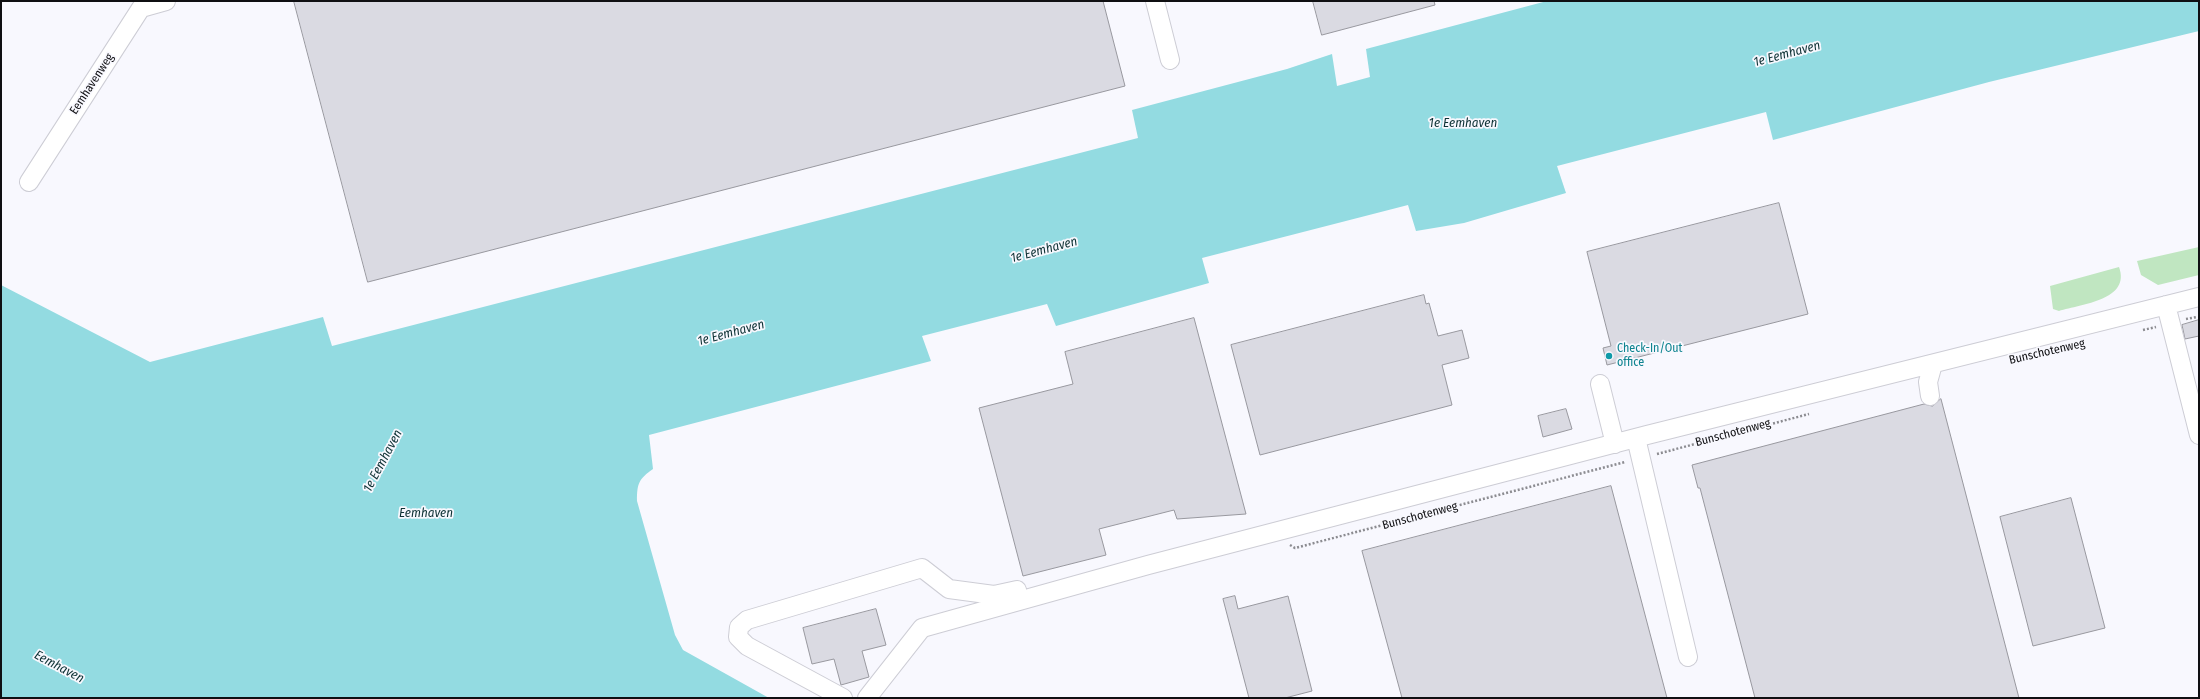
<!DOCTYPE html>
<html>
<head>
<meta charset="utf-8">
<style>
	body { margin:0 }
	#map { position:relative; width:2200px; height:699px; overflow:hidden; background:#f8f8fe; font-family:"Fira Sans Condensed",sans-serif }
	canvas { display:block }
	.frame { position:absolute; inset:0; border:2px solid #0f0f12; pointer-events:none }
</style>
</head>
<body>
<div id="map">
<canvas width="2200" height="699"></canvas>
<div class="frame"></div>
</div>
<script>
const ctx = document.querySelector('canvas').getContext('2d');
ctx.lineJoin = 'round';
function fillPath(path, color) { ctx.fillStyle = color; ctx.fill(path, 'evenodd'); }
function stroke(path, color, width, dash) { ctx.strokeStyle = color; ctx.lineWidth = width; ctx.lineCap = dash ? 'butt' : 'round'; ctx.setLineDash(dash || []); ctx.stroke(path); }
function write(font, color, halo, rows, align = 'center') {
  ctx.font = font + ' "Fira Sans Condensed",sans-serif'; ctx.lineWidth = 3.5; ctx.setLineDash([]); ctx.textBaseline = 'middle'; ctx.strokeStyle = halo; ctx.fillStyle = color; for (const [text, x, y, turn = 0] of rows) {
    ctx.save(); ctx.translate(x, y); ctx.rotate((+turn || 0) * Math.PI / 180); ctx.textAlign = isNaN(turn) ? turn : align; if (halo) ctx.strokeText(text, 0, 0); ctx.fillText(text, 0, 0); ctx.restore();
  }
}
fillPath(new Path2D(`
	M2199,247V275L2158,285L2141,275L2137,261Z
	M2119,267C2131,300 2082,304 2059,311L2053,309L2050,286Z`), '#c0e6c1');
fillPath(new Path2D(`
	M1547,1H2199V31L1989,82L1773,140L1766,112L1557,166L1566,193L1464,223L1416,231L1408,205L1202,258L1209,283L1056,326L1047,304L922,336L931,361L649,435L653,469C639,479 637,483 637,501L675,635L683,650L769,698H1V285L150,362L323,317L332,346L1138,138L1132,110L1287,69L1332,54L1337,86L1370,77L1366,49Z`), '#93dbe1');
const building = new Path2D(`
	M294,1H1103L1125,86L368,282Z
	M1313,1H1434L1435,5L1322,35Z
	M1779,203L1808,314L1607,365L1603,348L1611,346L1587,252Z
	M1424,295L1426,304L1429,303L1438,336L1462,330L1469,358L1442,365L1452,405L1260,455L1231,345Z
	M1194,318L1246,514L1177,519L1174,510L1099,529L1106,555L1023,576L979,408L1073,384L1065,352Z
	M2199,320V336L2185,339L2182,325Z
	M1941,399L2019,698H1755L1700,488H1698L1692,465L1924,404L1932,406Z
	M1566,409L1572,429L1543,437L1538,416Z
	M1611,486L1667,698H1402L1362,551Z
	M2071,498L2105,628L2033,646L2000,517Z
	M1235,596L1238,609L1288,596L1312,691L1285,698H1249L1223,599Z
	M876,609L886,645L862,651L869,677L841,685L834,659L812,664L803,628Z`);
fillPath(building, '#dadae2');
stroke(building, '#98989f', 1);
const minor = new Path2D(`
	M1155,1L1170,60
	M29,182L141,8L166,1
	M2166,305L2199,435
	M1600,384L1615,444
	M1930,396L1928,382L1933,364
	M1636,438L1688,657
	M843,698L747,646L738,637L739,627L747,620L922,568L949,589L994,595L1017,590
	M867,698L922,628L1148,565L1647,435L2199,297`);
stroke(minor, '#cdcdd5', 20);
stroke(new Path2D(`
	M2186,319L2197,317
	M2143,330L2156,327
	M1657,454L1809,414
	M1290,545L1295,548L1625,462`), '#8c8c91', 2.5, [2, 2]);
stroke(minor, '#fff', 18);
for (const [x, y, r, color] of [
	[1609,356,4,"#0f9aa8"]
]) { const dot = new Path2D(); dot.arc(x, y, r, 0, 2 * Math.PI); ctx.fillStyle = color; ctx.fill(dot); stroke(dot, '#f8f8fe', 1.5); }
write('12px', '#0f0f12', '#f8f8fe', [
	["Eemhavenweg",92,84,-57],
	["Bunschotenweg",2047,352,-13],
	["Bunschotenweg",1733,433,-15],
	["Bunschotenweg",1420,516,-15]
]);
write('12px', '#0d838f', '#f8f8fe', [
	["Check-In/Out",1617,349],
	["office",1617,363]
], 'left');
write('italic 13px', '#0d3134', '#f8f8fe', [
	["1e Eemhaven",1787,54,-15],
	["1e Eemhaven",1463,123],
	["1e Eemhaven",1044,250,-15],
	["1e Eemhaven",731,333,-15],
	["1e Eemhaven",383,461,-62],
	["Eemhaven",426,513],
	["Eemhaven",59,667,28]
]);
</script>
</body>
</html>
